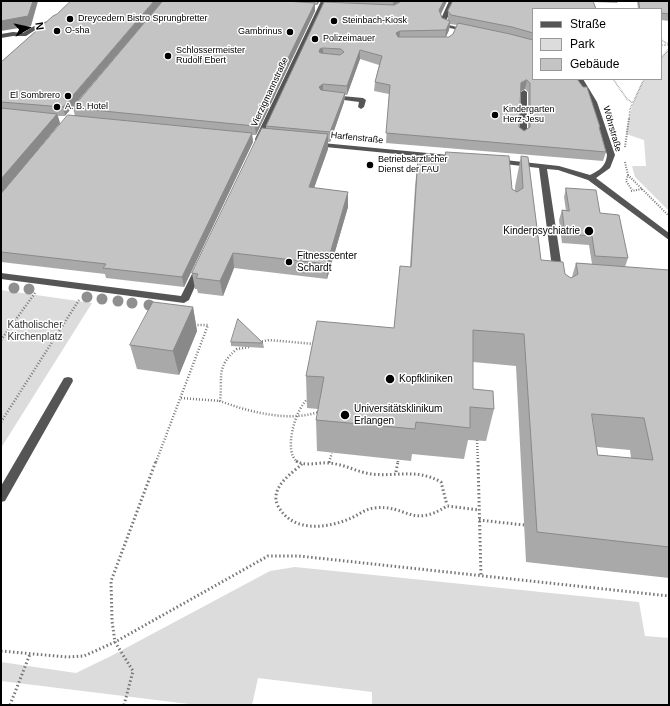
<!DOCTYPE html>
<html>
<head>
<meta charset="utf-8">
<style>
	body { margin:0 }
	#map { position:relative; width:670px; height:706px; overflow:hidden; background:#fff; font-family:Helvetica,sans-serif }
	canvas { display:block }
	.frame { position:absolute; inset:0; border:2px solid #000; pointer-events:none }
	.legend { position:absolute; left:532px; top:8px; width:130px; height:72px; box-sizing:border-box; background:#fff; border:1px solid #999; margin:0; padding:5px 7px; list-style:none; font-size:12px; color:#000 }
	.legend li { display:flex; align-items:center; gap:8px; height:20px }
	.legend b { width:20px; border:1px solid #999 }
	.north { position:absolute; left:8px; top:8px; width:40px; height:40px; -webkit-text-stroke:3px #fff; paint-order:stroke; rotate:81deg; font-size:11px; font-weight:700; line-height:16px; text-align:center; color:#000 }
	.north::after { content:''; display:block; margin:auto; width:14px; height:18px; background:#000; clip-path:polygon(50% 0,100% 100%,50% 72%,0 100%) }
</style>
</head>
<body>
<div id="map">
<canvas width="670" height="706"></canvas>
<div class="frame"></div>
<ul class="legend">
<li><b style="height:5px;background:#555"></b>Straße</li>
<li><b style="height:11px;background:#dcdcdc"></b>Park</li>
<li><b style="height:11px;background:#c4c4c4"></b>Gebäude</li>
</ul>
<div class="north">N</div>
</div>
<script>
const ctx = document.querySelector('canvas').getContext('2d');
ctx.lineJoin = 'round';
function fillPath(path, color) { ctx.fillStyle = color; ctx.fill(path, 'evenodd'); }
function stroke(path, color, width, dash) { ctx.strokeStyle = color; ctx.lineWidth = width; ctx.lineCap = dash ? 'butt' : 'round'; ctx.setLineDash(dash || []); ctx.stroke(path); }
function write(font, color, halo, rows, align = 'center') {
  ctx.font = font + ' Helvetica,sans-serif'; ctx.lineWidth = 3; ctx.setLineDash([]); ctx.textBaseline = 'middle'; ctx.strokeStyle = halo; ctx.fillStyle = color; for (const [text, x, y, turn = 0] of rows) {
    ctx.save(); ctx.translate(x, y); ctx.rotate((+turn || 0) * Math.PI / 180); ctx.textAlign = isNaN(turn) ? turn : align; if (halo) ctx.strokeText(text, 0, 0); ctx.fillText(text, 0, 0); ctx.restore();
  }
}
fillPath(new Path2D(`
	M669,49V211L635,177L632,166H646L644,140L626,134C629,114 634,97 644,79H661V58Z
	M1,290L92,303L1,448Z
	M295,567L639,602L645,636L669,638V705H372V692L258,678L252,705H197L1,681V662L76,673L111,656L270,571Z`), '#dcdcdc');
stroke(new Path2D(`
	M661,36L662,41L669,44
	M661,45H669
	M661,58L669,49
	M613,79L627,99L633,103
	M629,119L630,109L644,79`), '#777', 1.5, [0.5, 1]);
stroke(new Path2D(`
	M625,147L629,118
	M625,162L628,175L626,181L632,190
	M628,175L669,216
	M631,191L643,189`), '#777', 2, [1, 1.5]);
stroke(new Path2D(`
	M1,340L35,293
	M259,342L269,340L314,344
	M249,347L237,349C215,367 223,378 220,401C249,412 291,423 321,411
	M181,398L220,401
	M1,422L79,300
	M477,440L478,462
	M156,462L208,325H194
	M298,462C282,453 296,406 309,398
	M329,462L332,453
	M398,462V460`), '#777', 2.5, [1, 2]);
stroke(new Path2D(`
	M296,461C307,467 317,462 329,463C344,464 357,472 371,474C397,477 416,468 441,482L447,505
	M478,461L481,576
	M329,463V461
	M302,464C291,474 269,488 278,506C292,532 325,529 349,519C357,516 365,509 374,508C407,504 411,529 447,506L479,510
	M396,472L398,461
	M479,520L524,525
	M1,651L67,657L84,656L115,642L268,556H299L669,596
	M10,705L30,654
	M124,705L133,671L115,642L112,621L111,581L156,461`), '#777', 3, [1.5, 2.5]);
fillPath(new Path2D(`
	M74,1H80L58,22L43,25L26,36H13L1,38V34L13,32L23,33L39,23L54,20Z
	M321,1H327L263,139L259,141H256L255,139Z
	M449,1H455L446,21L449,25L469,30V32L445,27L440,21Z
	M577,79H583L597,102L615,155L610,168L596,178L669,233V240L588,180L558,170L547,169L563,275L558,278L553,275L539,168L496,163L492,161L496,159L559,166L590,175C600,170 606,166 607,155L591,102Z
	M524,90L527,92V137L523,139L519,137L521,92Z
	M331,95L363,98L366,100L364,107L361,109L358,107L359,102L329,98V96Z
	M312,142L459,156L463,158L459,160L315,146H312Z
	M199,265L203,268L189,300L184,303L1,279V273L181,296L195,268Z
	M68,377L72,378L73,381L5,501L1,502V486L64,378Z`), '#555');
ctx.fillStyle = '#8f8f8f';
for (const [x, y] of [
	[14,288],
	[29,289],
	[87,297],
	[102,299],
	[118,301],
	[132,303],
	[149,305]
]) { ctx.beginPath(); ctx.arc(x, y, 5.5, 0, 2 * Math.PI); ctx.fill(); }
fillPath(new Path2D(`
	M163,1H320L317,5H315V11L256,135H252L253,142L184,287L106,278L105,274L1,262V194L75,116L73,108Z
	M327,1H447L441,14L442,18L448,20V11L453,1H618L617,3L594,2L533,9V79L600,127V129L606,152L603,161L386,143L389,94L374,91L375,82L379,65L360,59L347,95H345L344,102L330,142H328V149L314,188L348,192V207L327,279L234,268L223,296L198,293L197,289H195L192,273L266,128V126L327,2ZM450,24L457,25L453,34L449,37H446L449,30ZM525,89L528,92V128L524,131L519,127L521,91Z
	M637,1H669V21L661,20V9H638Z
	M57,14L65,116H58L60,123L1,194V62Z
	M418,156L512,189L515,191V187L521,156L541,260L571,278L572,277L576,263L592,264L589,245L562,243L559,220L562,210L566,211L564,197L566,188L600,213L628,258L625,267L669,270V578L526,562L516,366L473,362V389L494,409L486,441L468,440L464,459L412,454L411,461L317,451L316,420L318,409L307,408L306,376L394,328L410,267L415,187ZM597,447L630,450L631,458L598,455Z
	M193,307L197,331L179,375L137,369L130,345Z
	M231,342L263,343L264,348L231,346Z`), '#a9a9a9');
fillPath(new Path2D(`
	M33,1H38L31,26L1,31V21Z
	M154,1H163L65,116L63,107Z
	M317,1H320L317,5Z
	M393,1H404L393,6Z
	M444,1H447L439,18V10Z
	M315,3V11L256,135L255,126Z
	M450,21L449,30L445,39L446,30Z
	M400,31L399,40L396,33Z
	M323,48V56L319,52L320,49Z
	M360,50V59L347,95V86Z
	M527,80L525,89L520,92L521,83Z
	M323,84V94L320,96L319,87Z
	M345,93L344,102L330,142V132Z
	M57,114L60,123L1,194V179Z
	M252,133L253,142L184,287L182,277Z
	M328,134V149L309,202V187Z
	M348,192V207L327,279V264Z
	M233,253L234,268L223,296L220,281Z
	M193,307L197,331L179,375L173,351Z`), '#898989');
const building = new Path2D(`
	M1,1H33L28,16L1,21Z
	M71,1H154L63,107L1,102V62L53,16L57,14Z
	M163,1H284L315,3L255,126L73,108Z
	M402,1H444L439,10L442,18L450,21L446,30L400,31L396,33L398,37H449L453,34L458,23L510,34L533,40V79H577L583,87H587L600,127H599L606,152L386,133L390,85L375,82L382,56L360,50L347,86L323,84L319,87L321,90L345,93L330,132L266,126L324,2L394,5ZM323,48L341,49L344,52L340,55L321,53L319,52L320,49ZM527,80L530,83V127L524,131L519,127L521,83Z
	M453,1H593L596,9H533V33L512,27L451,15L448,11Z
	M639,1H669V14L661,13V9H640Z
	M1,108L57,114L1,179Z
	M68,115L252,133L182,277L103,268L106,264L1,252V194Z
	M262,128L328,134L309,187L348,192L327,264L233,253L220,281L196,278L198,274L192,273Z
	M446,152L509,156L512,189L517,192L523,188L521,156L528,157L541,260L563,262L565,274L571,278L578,274L576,263L669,270V547L537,532L524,334L473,330V389L493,391L494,409L470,407V428L416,422L415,429L316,420L324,377L306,376L317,321L394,328L400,266L411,267L418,156L445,158ZM592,414L644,418L653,460L598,455Z
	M566,188L596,190L600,213L619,215L628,258L595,256L592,236L565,234L562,210L569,211Z
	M153,302L193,307L173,351L130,345Z
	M238,319L263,343L231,342Z`);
fillPath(building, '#c4c4c4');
stroke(building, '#898989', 1);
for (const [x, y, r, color] of [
	[70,19,4,"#000"],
	[334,21,4,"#000"],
	[57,31,4,"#000"],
	[290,32,4,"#000"],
	[315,39,4,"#000"],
	[168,56,4,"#000"],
	[68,96,4,"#000"],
	[57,107,4,"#000"],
	[495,115,4,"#000"],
	[370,165,4,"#000"],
	[589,231,5,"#000"],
	[289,262,4,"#000"],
	[390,379,5,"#000"],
	[345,415,5,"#000"]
]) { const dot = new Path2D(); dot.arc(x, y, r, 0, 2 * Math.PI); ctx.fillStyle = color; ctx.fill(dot); stroke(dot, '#fff', 1.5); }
write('9px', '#000', '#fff', [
	["Dreycedern Bistro Sprungbretter",78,19],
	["Steinbach-Kiosk",342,21],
	["O-sha",65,31],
	["Gambrinus",282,32,"right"],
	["Polizeimauer",323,39],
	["Schlossermeister",176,51],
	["Rudolf Ebert",176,61],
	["El Sombrero",60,96,"right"],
	["A. B. Hotel",65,107],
	["Kindergarten",503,110],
	["Herz-Jesu",503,120],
	["Betriebsärztlicher",378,160],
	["Dienst der FAU",378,170]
], 'left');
write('9px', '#000', '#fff', [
	["Vierzigmannstraße",270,92,-65],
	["Wöhrstraße",612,129,74],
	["Harfenstraße",357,138,6]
]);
write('10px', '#000', '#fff', [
	["Kinderpsychiatrie",580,231,"right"],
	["Fitnesscenter",297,256],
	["Schardt",297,268],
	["Kopfkliniken",399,379],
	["Universitätsklinikum",354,409],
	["Erlangen",354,421]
], 'left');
write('10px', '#333', '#fff', [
	["Katholischer",35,325],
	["Kirchenplatz",35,337]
]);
</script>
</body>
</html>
